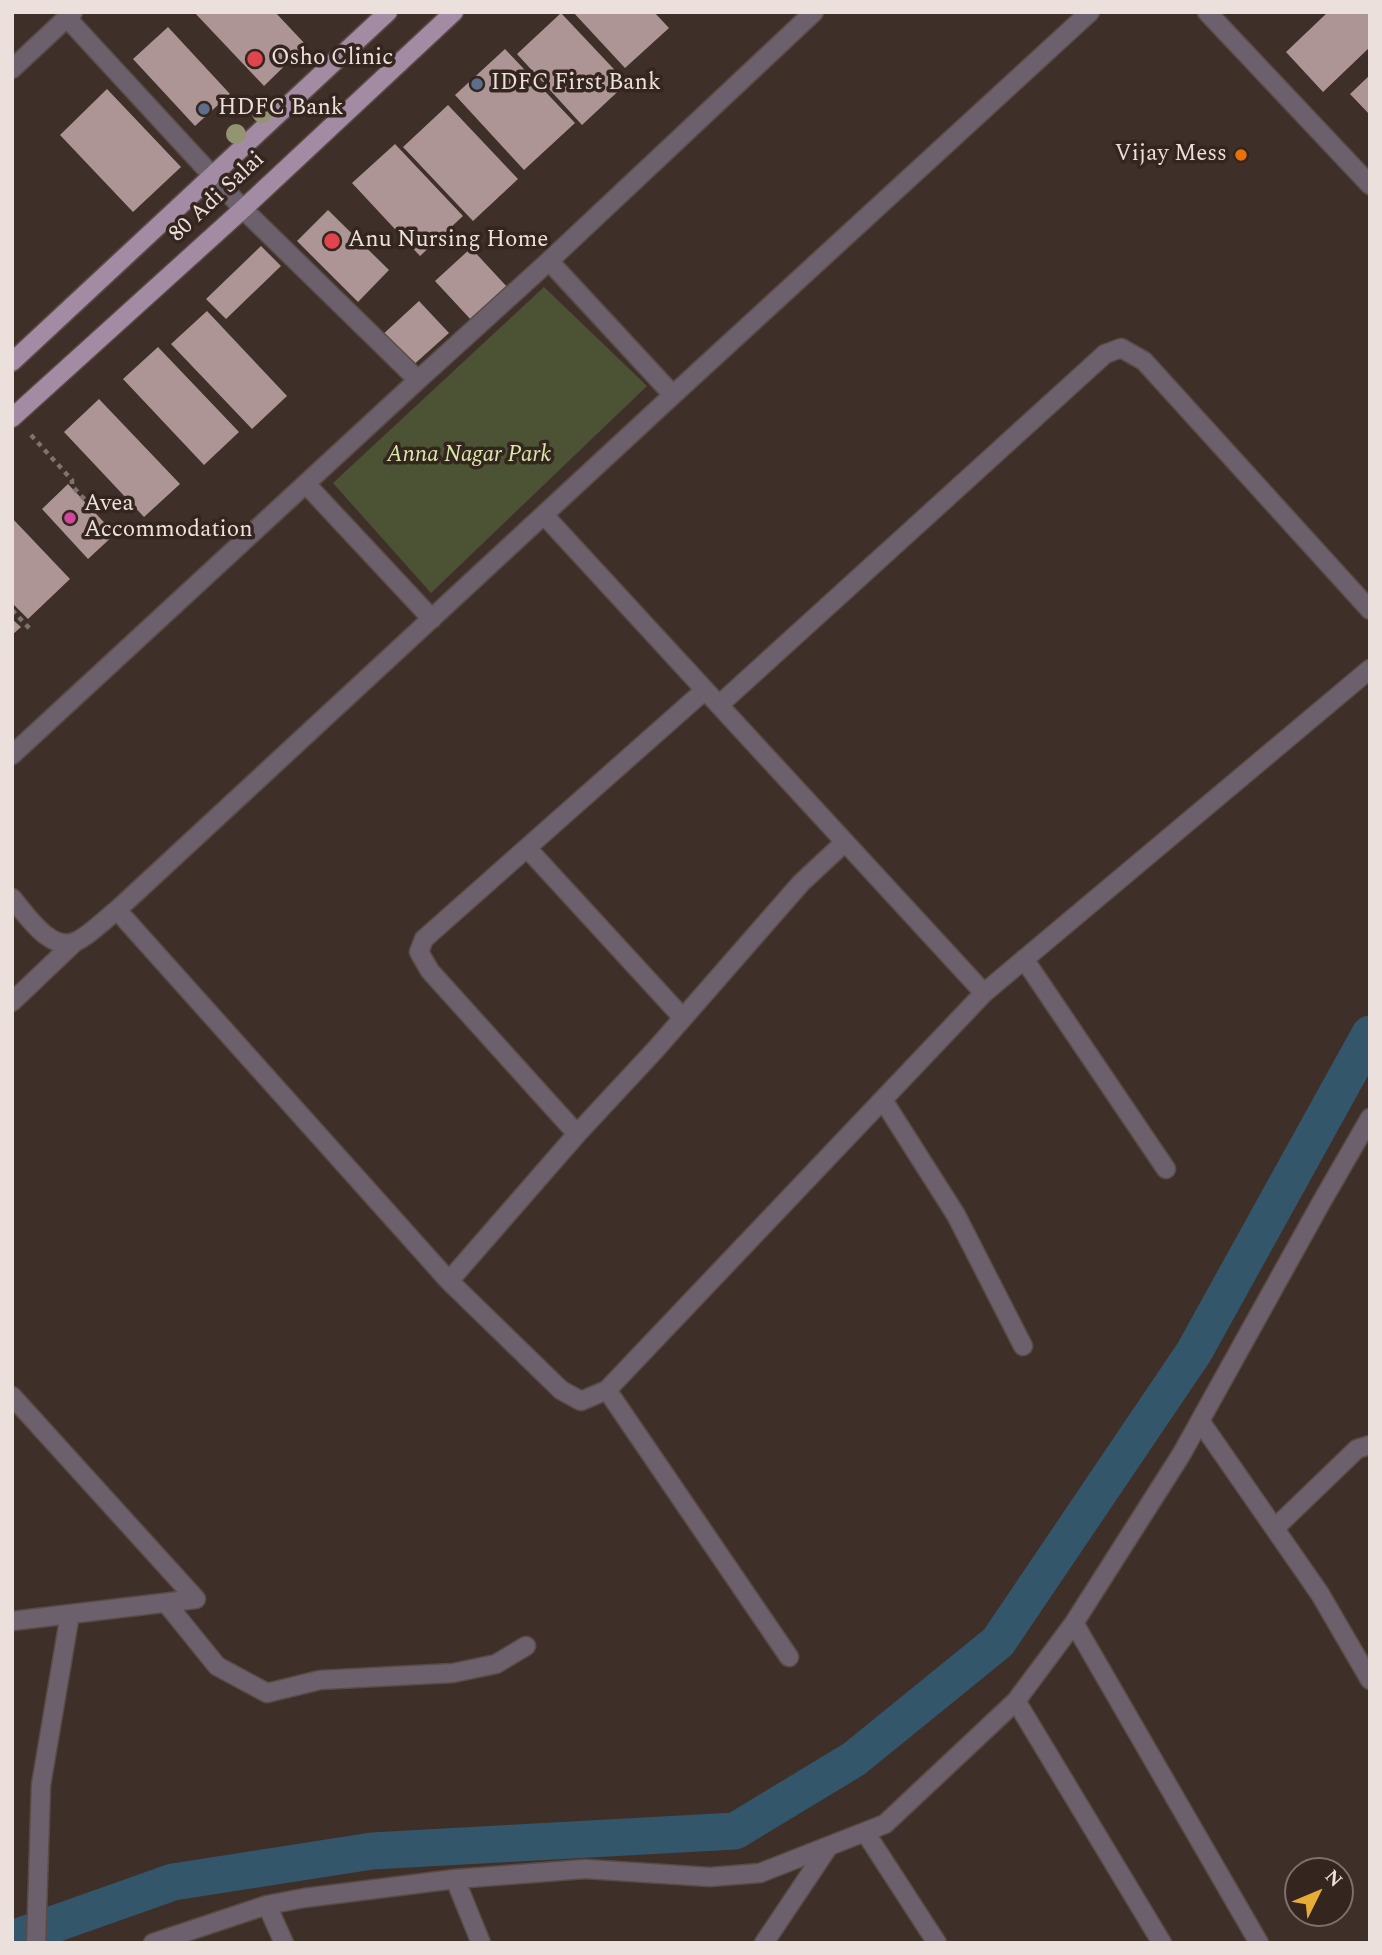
<!DOCTYPE html>
<html>
<head>
<meta charset="utf-8">
<style>
	body { margin:0 }
	#map { position:relative; width:1382px; height:1955px; overflow:hidden; background:#3f2f29; font-family:Spectral,serif }
	canvas { display:block }
	.frame { position:absolute; inset:0; border:14px solid #ebe0dc; pointer-events:none }
	.north { position:absolute; left:1284px; top:1857px; width:70px; height:70px; box-sizing:border-box; background:#35251f; border:2px solid #7e706b; border-radius:50%; rotate:47deg; font-size:19px; font-weight:700; line-height:28px; text-align:center; color:#ebe0dc }
	.north::after { content:''; display:block; margin:auto; width:24px; height:32px; background:#e7ac36; clip-path:polygon(50% 0,100% 100%,50% 72%,0 100%) }
</style>
</head>
<body>
<div id="map">
<canvas width="1382" height="1955"></canvas>
<div class="frame"></div>
<div class="north">N</div>
</div>
<script>
const ctx = document.querySelector('canvas').getContext('2d');
ctx.lineJoin = 'round';
function fillPath(path, color) { ctx.fillStyle = color; ctx.fill(path, 'evenodd'); }
function stroke(path, color, width, dash) { ctx.strokeStyle = color; ctx.lineWidth = width; ctx.lineCap = dash ? 'butt' : 'round'; ctx.setLineDash(dash || []); ctx.stroke(path); }
function write(font, color, halo, rows, align = 'center') {
  ctx.font = font + ' Spectral,serif'; ctx.lineWidth = 7; ctx.setLineDash([]); ctx.textBaseline = 'middle'; ctx.strokeStyle = halo; ctx.fillStyle = color; for (const [text, x, y, turn = 0] of rows) {
    ctx.save(); ctx.translate(x, y); ctx.rotate((+turn || 0) * Math.PI / 180); ctx.textAlign = isNaN(turn) ? turn : align; if (halo) ctx.strokeText(text, 0, 0); ctx.fillText(text, 0, 0); ctx.restore();
  }
}
fillPath(new Path2D(`
	M544,287L647,386L431,593L333,483Z`), '#4c5335');
stroke(new Path2D(`
	M12,1939L173,1882L372,1851L735,1831L854,1759L998,1642L1194,1352L1370,1034`), '#33566b', 37);
fillPath(new Path2D(`
	M194,12H275L306,45L264,86Z
	M573,12H654L669,28L625,68Z
	M1328,12H1370V47L1323,92L1286,52Z
	M561,13L627,83L582,125L517,54Z
	M168,27L230,94L195,126L133,59Z
	M505,49L575,123L524,170L455,95Z
	M1370,75V115L1350,94Z
	M107,89L181,167L133,212L60,135Z
	M448,105L518,179L473,221L403,147Z
	M395,144L463,216L420,256L352,183Z
	M328,210L389,270L358,302L297,241Z
	M261,246L281,266L226,319L206,299Z
	M471,248L509,289L473,322L435,281Z
	M419,301L449,333L410,368L380,337Z
	M207,311L287,396L252,429L171,344Z
	M158,347L239,432L204,465L123,379Z
	M99,399L180,484L144,517L64,432Z
	M68,484L115,534L88,559L42,509Z
	M12,518L70,579L28,619L12,603Z
	M12,619L21,627L12,635Z`), '#ac9594');
const minor = new Path2D(`
	M1207,12L1370,185
	M12,69L73,12
	M549,261L673,395
	M418,380L549,261L814,12
	M306,484L432,619
	M544,515L984,993L1370,669
	M719,705L1105,354L1121,348L1144,361L1370,610
	M12,755L418,380L243,209L67,18
	M527,848L683,1018
	M12,898C26,914 51,954 77,941C91,934 104,920 117,910L673,395L1090,12
	M117,910L449,1281L561,1390L581,1401L607,1390L984,993
	M1024,959L1166,1169
	M12,1002L75,942
	M883,1100L956,1215L1023,1346
	M577,1134L656,1049L801,883L845,842
	M449,1281L577,1134L430,971L419,952L424,939L705,690
	M607,1390L789,1657
	M12,1396L196,1599L12,1621
	M1200,1421L1320,1594L1370,1680
	M1275,1528L1357,1449L1370,1445
	M166,1603L217,1666L267,1693L320,1680L453,1673L496,1664L526,1646
	M1074,1623L1259,1943
	M1016,1701L1162,1943
	M865,1832L937,1943
	M455,1879L481,1943
	M267,1905L284,1943
	M36,1943L41,1785L70,1614
	M153,1943L267,1905L304,1898L455,1879L585,1869L710,1877L760,1873L885,1824L1016,1701L1074,1623L1181,1455L1321,1203L1370,1118
	M764,1943L829,1846`);
const major = new Path2D(`
	M12,362L388,12
	M12,418L243,209L454,12`);
stroke(minor, '#5b4b46', 21);
stroke(major, '#5b4b46', 21);
stroke(new Path2D(`
	M31,435L72,480V486L91,506L97,501L92,496
	M12,610L30,629`), '#80726d', 4.5, [5, 5]);
stroke(minor, '#6c606c', 18);
stroke(major, '#a48ba4', 18);
ctx.fillStyle = '#939570';
for (const [x, y] of [
	[262,113],
	[236,134]
]) { ctx.beginPath(); ctx.arc(x, y, 10, 0, 2 * Math.PI); ctx.fill(); }
for (const [x, y, r, color] of [
	[255,59,9,"#e0444e"],
	[477,84,7,"#5c6f8a"],
	[204,109,7,"#5c6f8a"],
	[1241,155,7,"#e8710a"],
	[332,241,9,"#e0444e"],
	[70,518,7,"#d1479c"]
]) { const dot = new Path2D(); dot.arc(x, y, r, 0, 2 * Math.PI); ctx.fillStyle = color; ctx.fill(dot); stroke(dot, '#35251f', 2.5); }
write('23px', '#ebe0dc', '#35251f', [
	["Osho Clinic",271,59],
	["IDFC First Bank",491,84],
	["HDFC Bank",218,109],
	["Vijay Mess",1227,155,"right"],
	["Anu Nursing Home",348,241],
	["Avea",84,505],
	["Accommodation",84,531]
], 'left');
write('23px', '#ebe0dc', '#35251f', [
	["80 Adi Salai",218,198,-43]
]);
write('italic 23px', '#d8e9aa', '#35251f', [
	["Anna Nagar Park",469,456]
]);
</script>
</body>
</html>
